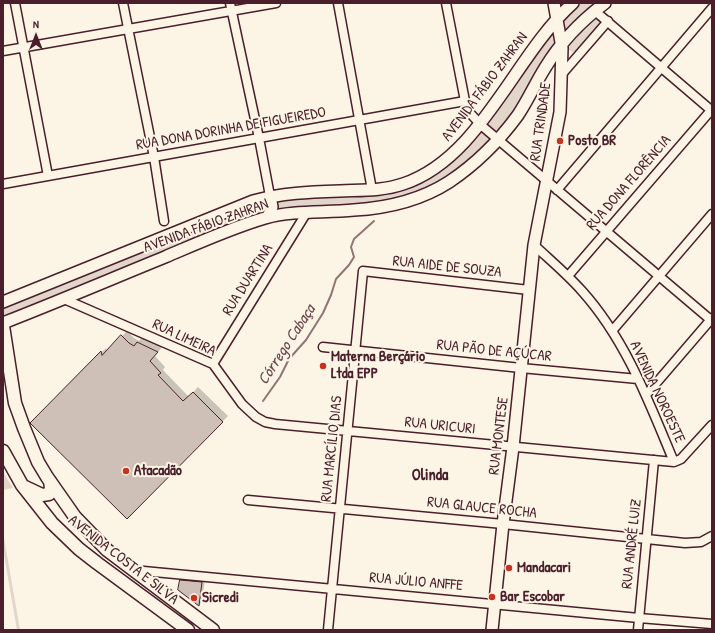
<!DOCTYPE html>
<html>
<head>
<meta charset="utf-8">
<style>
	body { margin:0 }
	#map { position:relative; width:715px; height:633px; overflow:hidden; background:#fcf5e5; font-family:"Patrick Hand",sans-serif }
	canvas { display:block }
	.frame { position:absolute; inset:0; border:4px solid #4a1f2b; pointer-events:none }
	.north { position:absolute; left:16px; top:16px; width:40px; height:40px; -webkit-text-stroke:3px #fcf5e5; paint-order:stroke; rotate:0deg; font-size:11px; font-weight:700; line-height:16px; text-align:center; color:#4a1f2b }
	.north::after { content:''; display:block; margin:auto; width:14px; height:18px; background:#4a1f2b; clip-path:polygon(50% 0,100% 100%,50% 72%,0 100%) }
</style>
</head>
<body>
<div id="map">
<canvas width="715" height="633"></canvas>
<div class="frame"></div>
<div class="north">N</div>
</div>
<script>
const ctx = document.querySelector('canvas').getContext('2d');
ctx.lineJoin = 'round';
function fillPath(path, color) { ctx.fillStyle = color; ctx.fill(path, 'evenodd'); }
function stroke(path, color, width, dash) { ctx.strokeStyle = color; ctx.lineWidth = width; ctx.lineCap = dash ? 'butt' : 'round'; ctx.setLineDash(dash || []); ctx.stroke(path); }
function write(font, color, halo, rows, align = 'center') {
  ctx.font = font + ' "Patrick Hand",sans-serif'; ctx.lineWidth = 4; ctx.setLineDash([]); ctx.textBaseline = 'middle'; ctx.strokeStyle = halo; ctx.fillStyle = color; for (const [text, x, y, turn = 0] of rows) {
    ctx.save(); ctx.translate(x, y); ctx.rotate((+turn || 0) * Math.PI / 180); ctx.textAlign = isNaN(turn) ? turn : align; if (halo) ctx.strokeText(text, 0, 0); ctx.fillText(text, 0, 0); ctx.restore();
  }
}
fillPath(new Path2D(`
	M576,3H600L562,39L558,22Z
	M592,15L603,24C597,31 582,54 573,52C570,52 568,48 565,47Z
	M556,24L559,43L524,98L497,136L483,124Z
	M480,129L494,139L447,180L384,205L294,210L4,320L3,306L270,199L405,187Z
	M3,472L13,488L3,490Z
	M3,532L20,630H17L3,549Z`), '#e2d5ca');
fillPath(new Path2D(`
	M127,331L134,338L139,341L142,337L162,347L155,356L165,367L163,370L189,397L198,387L228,416L127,518L32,423L106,348L107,351Z
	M184,577L205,579L202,601L199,605L180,580Z`), '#0003');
stroke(new Path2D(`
	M263,401L280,377L289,359L306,340L323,313L331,295L336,279L349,265L354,257L351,247L354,239L374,221`), '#917474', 2);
const building = new Path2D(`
	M121,335L129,343L134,346L137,342L158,352L150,361L161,373L158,375L183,401L193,392L223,422L127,519L30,423L101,351L102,355Z
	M180,580L202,582L199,606L178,590Z`);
fillPath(building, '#cfc0b7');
stroke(building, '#4a1f2b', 1);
const minor = new Path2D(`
	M15,3L48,176
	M123,3L154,157L164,221
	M230,3L259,138L270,196
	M338,3L372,190
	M446,3L465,101L469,112L482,126L712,321
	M595,11L712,111
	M3,51L276,3
	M563,73L608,21
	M3,184L465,101
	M557,190L712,8
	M534,245C550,260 567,274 582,291C626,340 649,402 674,462
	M568,276L712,109
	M64,299L213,364L242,404L256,417L265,422L275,424L674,462L681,459L712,425
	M612,331L712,214
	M323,347L521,368L638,379
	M213,364L307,212
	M646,395L712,318
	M248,500L503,524L685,543L701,542L712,536
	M133,570L639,618L712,624
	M328,630L363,271L529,290
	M638,630L654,460`);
const secondary = new Path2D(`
	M268,217L272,207L270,196
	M3,302L253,201C282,193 309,192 340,191C361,190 383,191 403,184C481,158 514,56 573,3
	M3,323C57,302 111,279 165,257C198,243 231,228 265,218C294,210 324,213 354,210C388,208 421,200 449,182C476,164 499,141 518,115C528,100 535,84 545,68C560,43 581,21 605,3
	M492,630L503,524L513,447L534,245L560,112L562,48L554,3`);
const primary = new Path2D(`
	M3,326L15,403L24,428L38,462L47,477L75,517L107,550L213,630
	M3,451L22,485L52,523L79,549L97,563L188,630
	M25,487L42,495L49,494L51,488L50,481`);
stroke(minor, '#4a1f2b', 11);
stroke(secondary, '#4a1f2b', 14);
stroke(primary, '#4a1f2b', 15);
stroke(minor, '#fcf5e5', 8);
stroke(secondary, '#fcf5e5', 11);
stroke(primary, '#fcf5e5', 12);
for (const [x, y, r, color] of [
	[560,141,4,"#c8321e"],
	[323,366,4,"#c8321e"],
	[126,471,4,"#c8321e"],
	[509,568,4,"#c8321e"],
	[492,597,4,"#c8321e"],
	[194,598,4,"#c8321e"]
]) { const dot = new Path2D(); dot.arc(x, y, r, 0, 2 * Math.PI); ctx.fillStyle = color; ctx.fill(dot); stroke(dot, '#fcf5e5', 1.5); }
write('15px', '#4a1f2b', '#fcf5e5', [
	["AVENIDA FÁBIO ZAHRAN",485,87,-53],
	["RUA TRINDADE",541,122,-82],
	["RUA DONA DORINHA DE FIGUEIREDO",231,129,-10],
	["RUA DONA FLORÊNCIA",629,183,-49],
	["AVENIDA FÁBIO ZAHRAN",206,226,-20],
	["RUA AIDE DE SOUZA",447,267,6],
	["RUA DUARTINA",248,280,-58],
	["RUA LIMEIRA",184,338,25],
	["RUA PÃO DE AÇÚCAR",494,351,6],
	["AVENIDA NOROESTE",657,392,65],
	["RUA URICURI",440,426,6],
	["RUA MONTESE",499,436,-83],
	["RUA MARCÍLIO DIAS",332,449,-84],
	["RUA GLAUCE ROCHA",482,508,6],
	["RUA ANDRÉ LUIZ",632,544,-84],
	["AVENIDA COSTA E SILVA",123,560,38],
	["RUA JÚLIO ANFFE",416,582,5]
]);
write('bold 15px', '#4a1f2b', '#fcf5e5', [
	["Posto BR",568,141],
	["Materna Berçário",331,357],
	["Ltda EPP",331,374],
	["Atacadão",134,471],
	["Mandacari",517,568],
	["Bar Escobar",500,597],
	["Sicredi",202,598]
], 'left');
write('italic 16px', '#6d4950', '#fcf5e5', [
	["Córrego Cabaça",287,345,-57]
]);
write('bold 16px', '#4a1f2b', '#fcf5e5', [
	["Olinda",430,476]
]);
</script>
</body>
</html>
